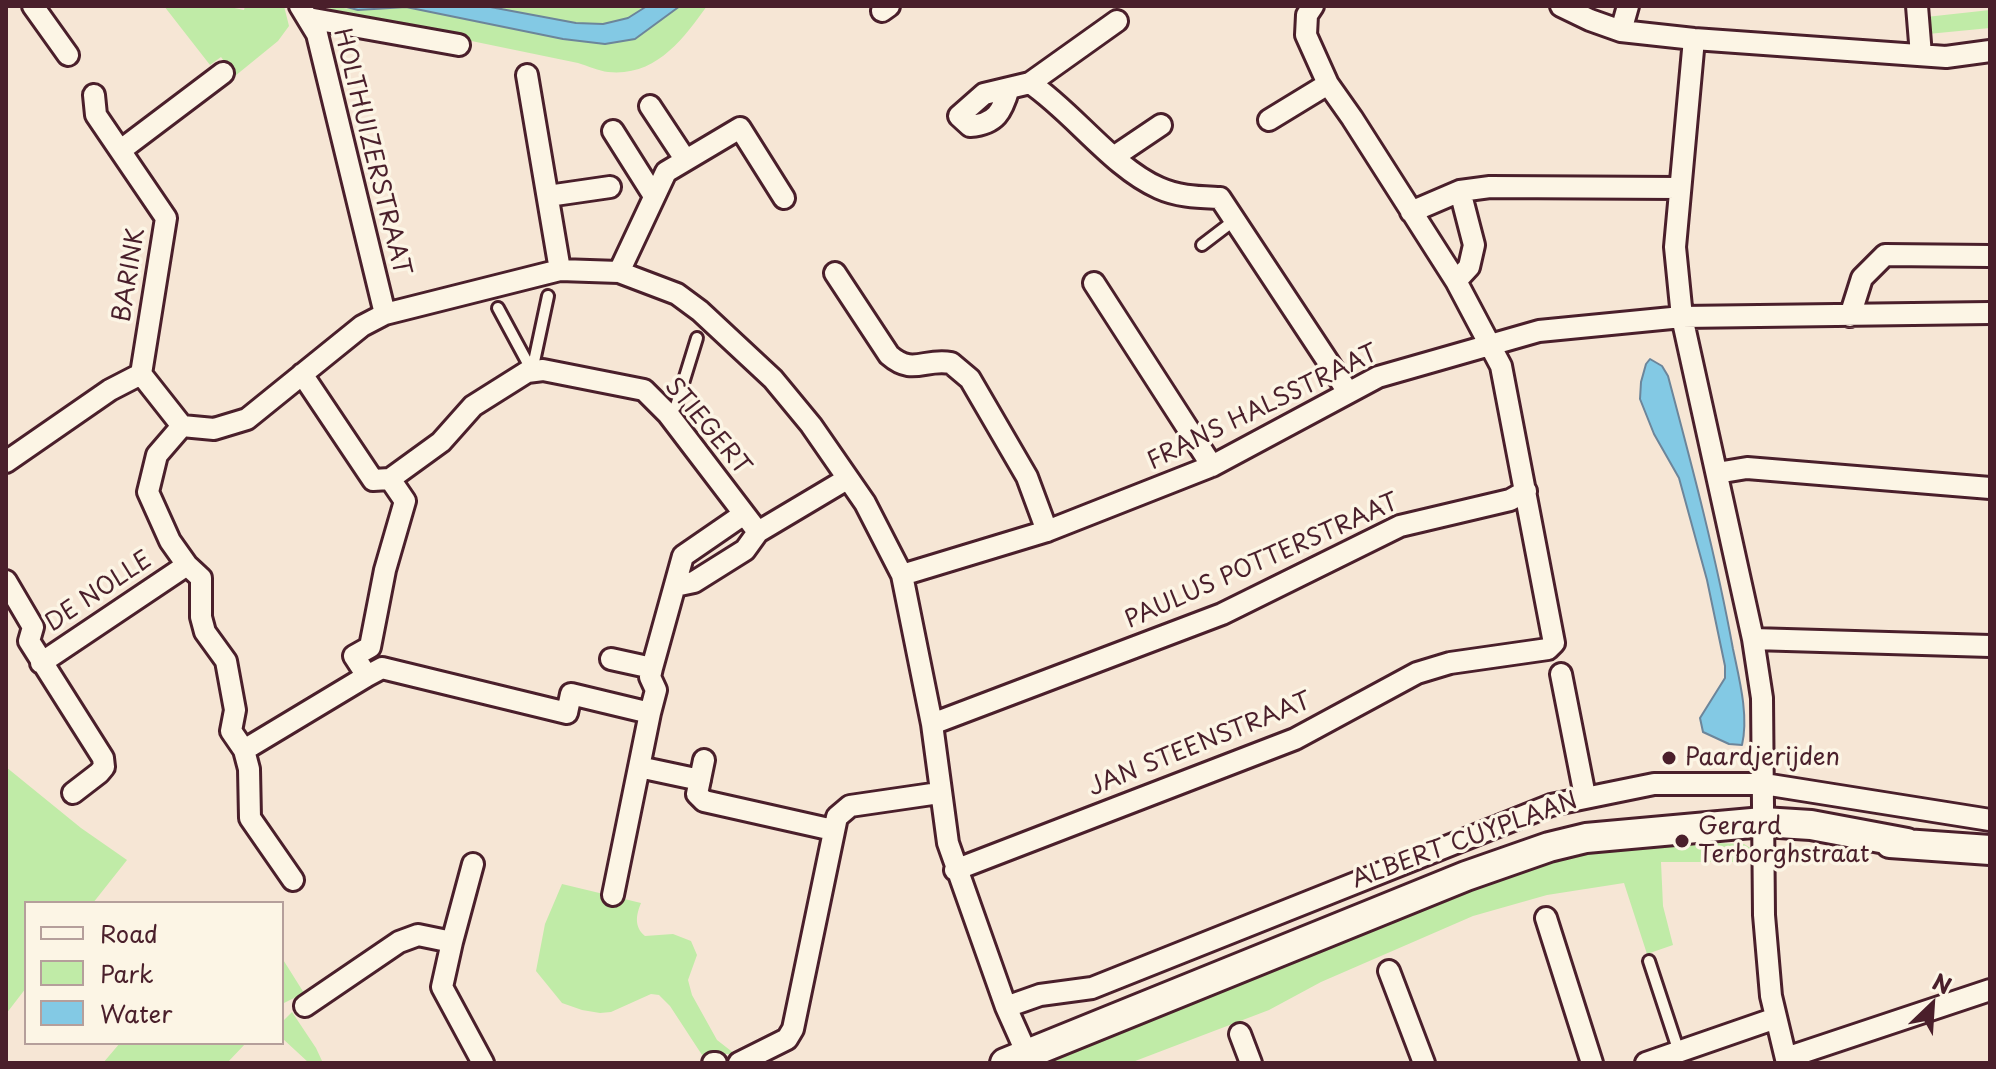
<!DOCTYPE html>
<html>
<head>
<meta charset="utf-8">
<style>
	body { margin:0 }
	#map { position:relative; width:1996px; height:1069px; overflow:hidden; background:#f6e6d5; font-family:"Playpen Sans",sans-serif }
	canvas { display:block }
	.frame { position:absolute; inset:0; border:8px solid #4a1f2b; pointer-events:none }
	.legend { position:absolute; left:24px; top:901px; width:260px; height:144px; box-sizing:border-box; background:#fcf5e5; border:2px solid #b59f9b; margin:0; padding:10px 14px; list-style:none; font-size:24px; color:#4a1f2b }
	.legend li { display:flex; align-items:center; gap:16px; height:40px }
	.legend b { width:40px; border:2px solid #b59f9b }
	.north { position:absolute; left:1892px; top:965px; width:80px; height:80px; -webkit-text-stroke:6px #fcf5e5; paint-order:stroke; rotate:25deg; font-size:22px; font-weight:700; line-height:32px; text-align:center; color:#4a1f2b }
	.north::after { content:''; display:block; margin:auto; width:28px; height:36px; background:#4a1f2b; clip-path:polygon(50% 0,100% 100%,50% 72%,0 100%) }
</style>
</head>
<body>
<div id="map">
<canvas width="1996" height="1069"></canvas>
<div class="frame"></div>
<ul class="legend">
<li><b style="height:10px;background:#fcf5e5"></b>Road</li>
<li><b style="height:22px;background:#c0eba7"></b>Park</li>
<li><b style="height:22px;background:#83c9e4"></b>Water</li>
</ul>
<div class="north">N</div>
</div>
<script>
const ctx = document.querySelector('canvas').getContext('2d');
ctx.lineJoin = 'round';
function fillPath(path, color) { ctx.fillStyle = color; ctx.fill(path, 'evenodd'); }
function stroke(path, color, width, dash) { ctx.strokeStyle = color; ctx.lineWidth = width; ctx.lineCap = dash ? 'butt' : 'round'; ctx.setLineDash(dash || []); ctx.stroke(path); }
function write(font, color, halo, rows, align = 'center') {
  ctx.font = font + ' "Playpen Sans",sans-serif'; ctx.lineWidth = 7; ctx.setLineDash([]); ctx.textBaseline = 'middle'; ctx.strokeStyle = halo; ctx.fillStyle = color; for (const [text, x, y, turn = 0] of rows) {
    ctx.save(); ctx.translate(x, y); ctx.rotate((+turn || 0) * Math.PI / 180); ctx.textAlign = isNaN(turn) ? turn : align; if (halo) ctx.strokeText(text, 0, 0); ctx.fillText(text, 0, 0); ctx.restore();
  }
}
fillPath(new Path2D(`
	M164,6H225L244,10L245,6H284L289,26L278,41L235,76L221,57L210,65Z
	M329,6L358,10L406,7L563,39L605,44L635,39L680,6H707C683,39 656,77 608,72C599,71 588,66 578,63L331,12Z
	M485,6H647C641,10 634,16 626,19C585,33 526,14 485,6Z
	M1990,10V28L1928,34L1926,17Z
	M6,767L81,828L127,860L93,903H26V988L6,1014Z
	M1660,841L1744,844L1752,849L1755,855L1750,862H1661L1663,906L1673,945L1647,954L1624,883L1547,895L1473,916L1321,982L1269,1010L1130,1063H1044V1059L1418,908L1579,849Z
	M562,884L641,903C636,915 634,927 645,936L673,934L691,941L697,955L688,980L692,995L717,1040L735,1054H712L704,1058L670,1006L659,995L651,994L611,1012L600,1013L582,1010L562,1003L536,971L545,924Z
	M282,958L304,993L282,1004Z
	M292,1012L316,1048L323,1063H309L282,1038V1022Z
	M120,1043H246L227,1063H103Z`), '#c0eba7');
const water = new Path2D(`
	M343,6H485L576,23L603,24L628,18L647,6H680L635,39L605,44L563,39L406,7L358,10Z
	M1650,359L1662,366L1668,376C1692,466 1716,556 1733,649C1739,678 1749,715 1742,745L1729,744L1703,732L1700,718L1725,678V666L1707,580L1679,478L1654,434L1640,399L1641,382L1646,364Z`);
fillPath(water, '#83c9e4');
stroke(water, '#6c859a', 2);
const lane = new Path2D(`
	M1202,245L1236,219
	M498,308L532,371L548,296
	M668,414L676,406L697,338
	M1649,961L1679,1052`);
const street = new Path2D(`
	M33,6L68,55
	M300,6L317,34L385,314
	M1561,6L1590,20L1621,31L1694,39L1946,57L1990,51
	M1917,6L1921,55
	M882,11L889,6
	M308,18L459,45
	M1621,31L1628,6
	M1694,39L1675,247L1682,317L1753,639L1762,698L1764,915L1771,996L1787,1063
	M527,75L560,270
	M1030,83C1073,112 1113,168 1159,188C1179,197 1199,197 1220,198L1348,392
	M1009,88C1002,112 996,124 970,126L959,116L984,94L1030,83L1117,21
	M94,95L96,115L166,218L141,374
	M650,106L685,159
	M1269,120L1328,84
	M613,131L654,196
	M121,150L223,73
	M1115,156L1161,125
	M548,196L610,187
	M1411,212L1460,191L1490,187L1679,188
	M619,272L666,172L740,128L784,198
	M835,273L889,355C913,376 924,358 951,363L970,379L1027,477L1047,531
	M1456,281L1469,267L1474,245L1460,191
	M1094,283L1212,466
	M1850,316L1862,278L1885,255L1990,256
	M302,374L373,480L390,479L441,442L473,406L527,372L543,370L644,390L668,414L758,532
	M182,426L157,455L148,492L170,541L187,565L201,578V617L205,632L226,661L235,710L231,731L244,750L249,769L250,818L293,880
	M6,462L110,390L141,374L182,426L214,429L247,419L362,326L385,314L560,270L619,272L677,294L700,311L773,379L811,425L865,503L902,575L932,724L948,843L1006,1007L1031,1063
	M1717,473L1747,468L1990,488
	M390,479L405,501L385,570L370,647L354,656L367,676L382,668L567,713L571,694L650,713L656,690L650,677L652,668
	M902,575L1047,531L1212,466L1378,377L1539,331L1682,317L1990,313
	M6,581L33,627L29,641L103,758L104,767L99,773L73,793
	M675,586L694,582L745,550L758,532L847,479
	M1753,639L1990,646
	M611,659L652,668L683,556L744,514
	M41,663L187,565
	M1561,674L1585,796
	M932,724L1222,614L1400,526L1510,500L1526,491
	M244,750L367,676
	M704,760L697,794L704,801L833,830
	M639,767L700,780
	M955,870L1295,739L1417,673L1450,663L1548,649L1554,643L1501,366L1456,281L1352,118L1328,84L1306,35L1307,15L1313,6
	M613,895L650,713
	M1546,918L1592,1063
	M452,942L473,864
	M1389,971L1424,1063
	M305,1006L399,942L418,935L452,942L442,987L483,1063
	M1006,1007L1040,995L1092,988L1551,805L1654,784H1764L1990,820
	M1240,1034L1251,1063
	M1786,1058L1990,990
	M713,1063H716
	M739,1063L787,1039L793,1029L837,817L850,806L939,793
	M1646,1063L1776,1018`);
const secondary = new Path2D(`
	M1890,843L1990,850
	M1005,1063L1466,876L1549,847L1586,838L1763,822L1811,825L1907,843`);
stroke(lane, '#4a1f2b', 16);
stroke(street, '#4a1f2b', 26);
stroke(secondary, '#4a1f2b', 34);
stroke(lane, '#fcf5e5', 10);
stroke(street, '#fcf5e5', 20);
stroke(secondary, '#fcf5e5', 28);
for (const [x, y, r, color] of [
	[1669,758,8,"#4a1f2b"],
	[1682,841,8,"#4a1f2b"]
]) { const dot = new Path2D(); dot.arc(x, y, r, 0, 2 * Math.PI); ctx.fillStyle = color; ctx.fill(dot); stroke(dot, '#fcf5e5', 3); }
write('24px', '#4a1f2b', '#fcf5e5', [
	["HOLTHUIZERSTRAAT",371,152,76],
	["BARINK",130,275,-81],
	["FRANS HALSSTRAAT",1263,408,-26],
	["STIEGERT",707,427,50],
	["PAULUS POTTERSTRAAT",1262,562,-24],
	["DE NOLLE",99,592,-34],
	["JAN STEENSTRAAT",1200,745,-22],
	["ALBERT CUYPLAAN",1465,841,-20]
]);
write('24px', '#4a1f2b', '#fcf5e5', [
	["Paardjerijden",1685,758],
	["Gerard",1698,827],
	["Terborghstraat",1698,855]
], 'left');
</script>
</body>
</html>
